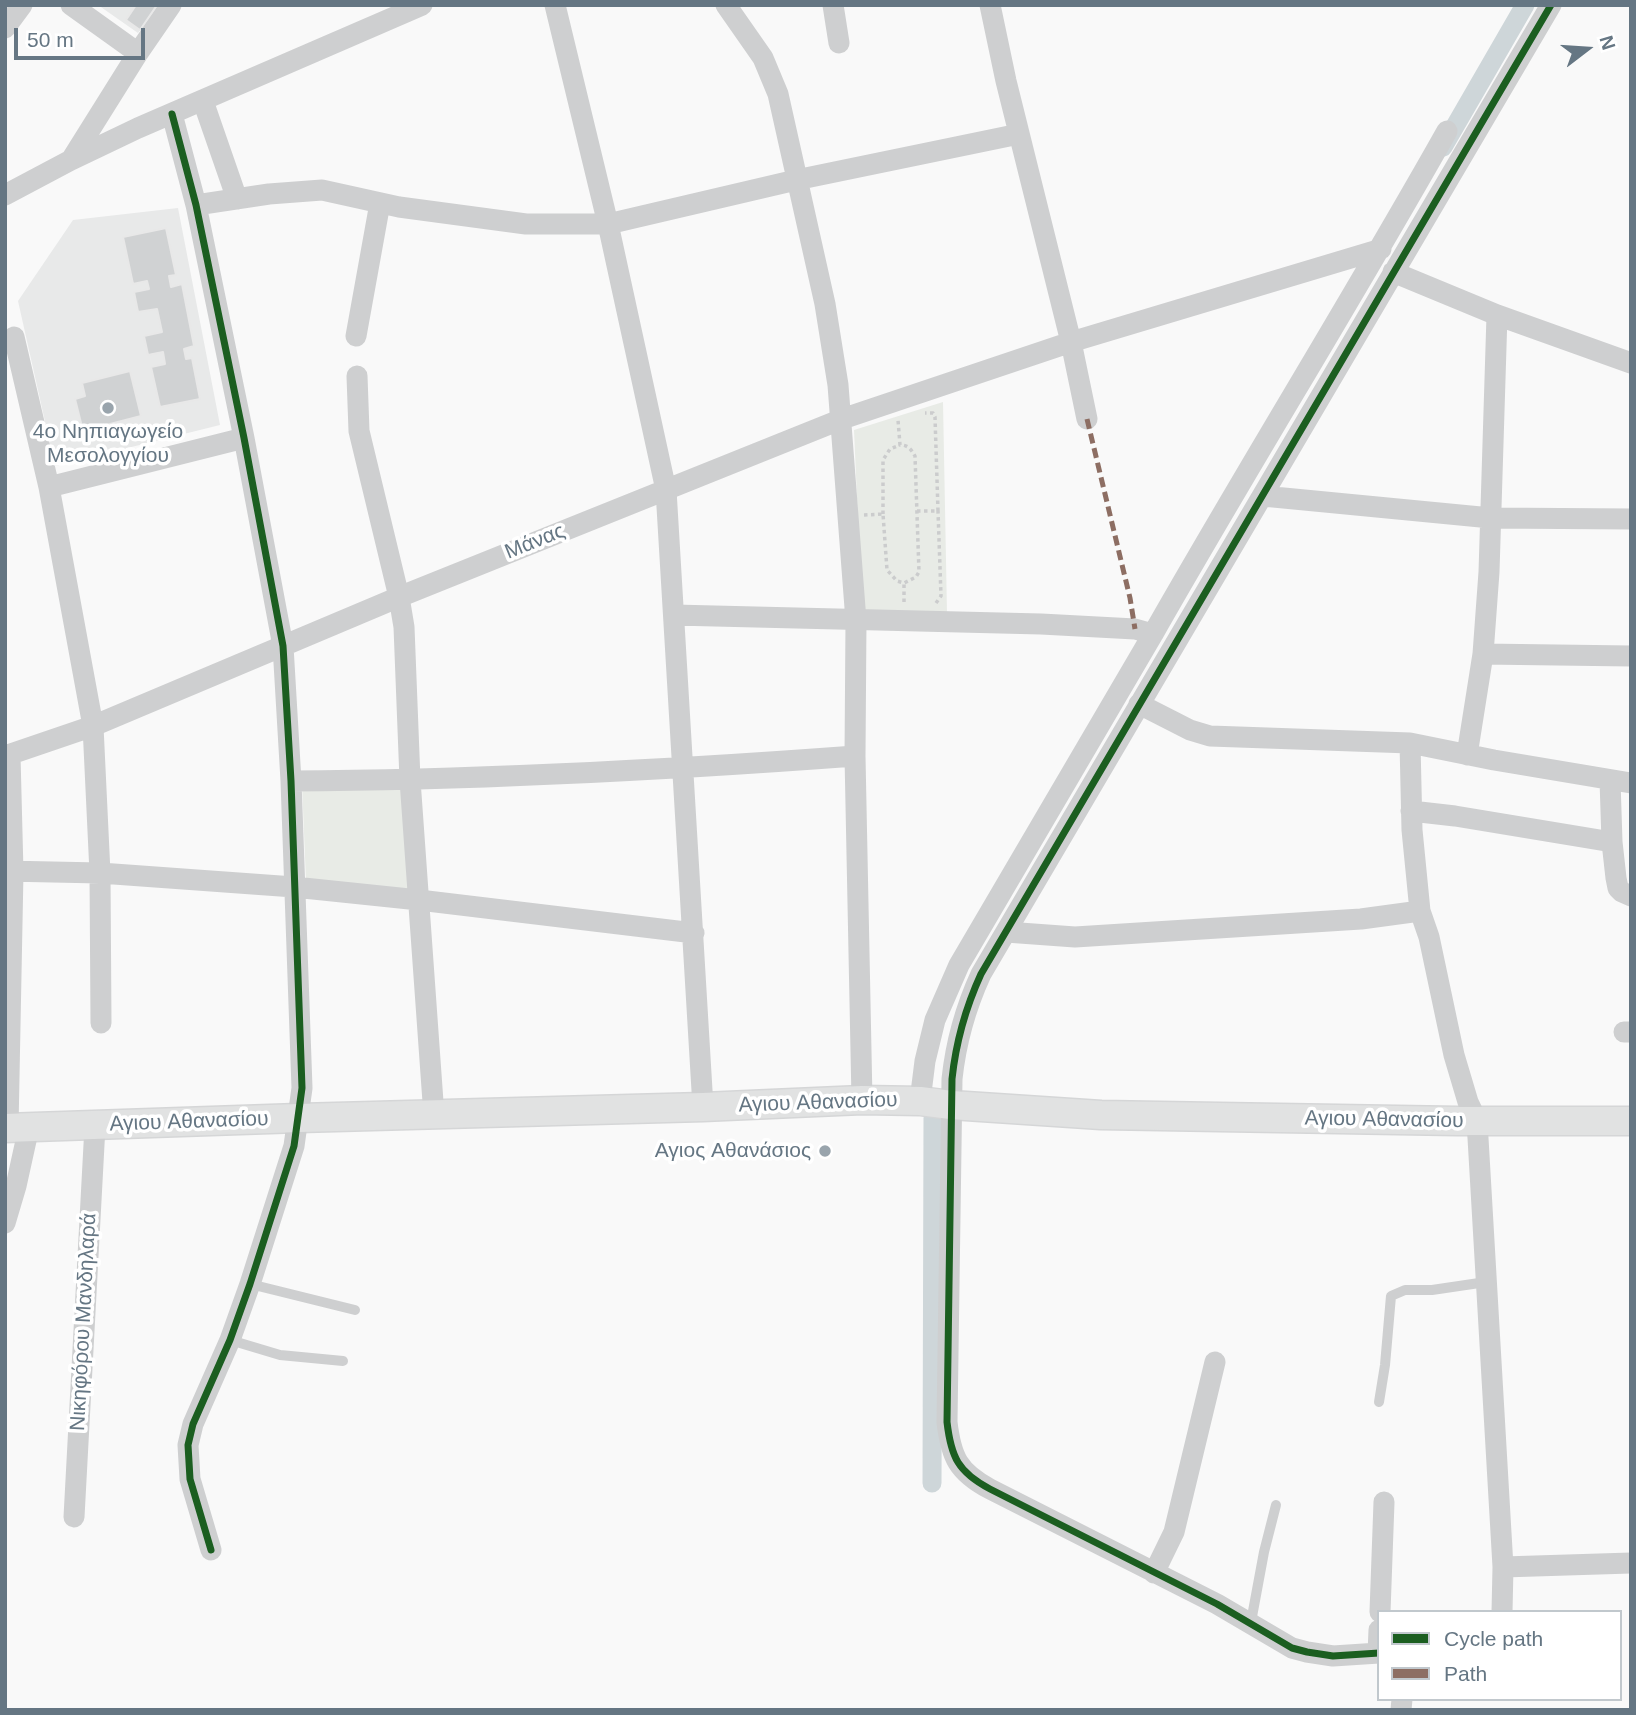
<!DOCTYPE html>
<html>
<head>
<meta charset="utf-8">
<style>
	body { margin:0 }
	#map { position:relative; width:1636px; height:1715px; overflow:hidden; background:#f9f9f9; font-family:Helvetica,sans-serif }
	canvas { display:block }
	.frame { position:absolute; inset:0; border:7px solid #657683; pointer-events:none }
	.legend { position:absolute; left:1377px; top:1610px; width:245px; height:91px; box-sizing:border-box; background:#fff; border:2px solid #c1c8cd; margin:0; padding:9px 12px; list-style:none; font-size:21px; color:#657683 }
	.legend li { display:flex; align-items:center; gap:14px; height:35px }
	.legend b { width:35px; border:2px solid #c1c8cd }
	.north { position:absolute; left:1552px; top:14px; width:70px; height:70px; -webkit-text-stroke:5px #fff; paint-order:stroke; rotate:73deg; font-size:19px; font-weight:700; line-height:28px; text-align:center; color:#657683 }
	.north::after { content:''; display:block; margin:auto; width:24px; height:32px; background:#657683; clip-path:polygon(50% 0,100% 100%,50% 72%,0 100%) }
	.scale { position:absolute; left:14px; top:28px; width:131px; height:32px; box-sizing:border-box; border:4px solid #657683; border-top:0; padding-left:9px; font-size:21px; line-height:24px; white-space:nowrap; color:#657683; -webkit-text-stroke:5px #fff; paint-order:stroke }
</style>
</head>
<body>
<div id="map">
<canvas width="1636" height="1715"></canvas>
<div class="frame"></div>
<ul class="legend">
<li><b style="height:9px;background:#1b5e20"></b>Cycle path</li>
<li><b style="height:9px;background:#8d6e63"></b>Path</li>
</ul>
<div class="north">N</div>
<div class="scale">50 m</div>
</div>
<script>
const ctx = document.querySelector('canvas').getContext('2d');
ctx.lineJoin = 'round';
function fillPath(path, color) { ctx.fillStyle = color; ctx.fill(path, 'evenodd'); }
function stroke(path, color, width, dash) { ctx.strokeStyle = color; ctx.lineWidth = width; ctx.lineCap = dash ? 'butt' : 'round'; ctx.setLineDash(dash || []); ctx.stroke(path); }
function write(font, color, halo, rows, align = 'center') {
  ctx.font = font + ' Helvetica,sans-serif'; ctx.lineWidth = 7; ctx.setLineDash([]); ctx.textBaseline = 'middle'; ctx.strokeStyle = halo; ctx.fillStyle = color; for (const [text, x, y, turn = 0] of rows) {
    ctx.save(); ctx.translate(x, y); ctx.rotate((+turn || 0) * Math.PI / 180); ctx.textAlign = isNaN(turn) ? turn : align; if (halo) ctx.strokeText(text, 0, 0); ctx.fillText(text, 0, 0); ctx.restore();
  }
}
fillPath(new Path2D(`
	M98,5H157L138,33Z
	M178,208L220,425L55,466L18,301L73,220Z`), '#e8e9e9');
fillPath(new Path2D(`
	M943,402L947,613L862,611L854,430Z
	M404,781L412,893L306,881L302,784Z`), '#e8ebe6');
stroke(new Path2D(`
	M1443,147L1525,5
	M932,1483L933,1118`), '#ced6d9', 19);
const building = new Path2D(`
	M136,5H157L140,30L126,20Z
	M166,228L176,275L169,276L171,287L182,284L194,346L184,349L186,359L192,358L200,399L160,407L151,367L165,364L163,352L148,355L144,336L162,332L157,309L138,312L134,292L149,289L147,281L133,284L123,237Z
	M130,371L141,416L83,431L75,399L85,396L82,383Z`);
fillPath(building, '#d0d2d3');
stroke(building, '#e8e8e8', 2);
const secondary = new Path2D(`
	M5,1128L299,1118L703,1107L862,1100L920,1101L951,1105L1101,1115L1457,1121H1631`);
stroke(secondary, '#d5d6d7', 31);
stroke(new Path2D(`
	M917,511H938L935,417L933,413H925
	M883,514V460L890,449L900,445
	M864,515L883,514L887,570L897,581L904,583L916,577L919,572L915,456C911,449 908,445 900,445L898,420
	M904,602V583
	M936,603L941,596L938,511`), '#cbcccd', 3.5, [3.5, 3.5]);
stroke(new Path2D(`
	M250,1284L355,1310
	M230,1340L280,1355L343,1361
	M1379,1402L1385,1365L1391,1296L1405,1290H1432L1486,1282
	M1251,1622L1264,1552L1276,1505`), '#cecfd0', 10);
stroke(new Path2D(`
	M71,5L138,53
	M555,5L608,224L666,490L703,1107
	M726,5L763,58L778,94L825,304L838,385L856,621L855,756L862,1100
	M833,5L839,43
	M990,5L1006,81L1071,342L1087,419
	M5,28L22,5
	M203,101L237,199
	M172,114L196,205L244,438L283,646L291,781L302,1088L294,1146L250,1284L230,1340L193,1424L188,1445L190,1479L211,1550
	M71,160L138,53L171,5
	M5,195L71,160L138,128L422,5
	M196,205L269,194L322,190L399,207L526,224H608L796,180L1019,134
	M1393,272L1497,315
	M356,336L380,203
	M14,337L49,487L93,726L100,873L101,1023
	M357,376L359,431L399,597L404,627L410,780L434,1116
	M49,487L244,438
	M1263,496L1491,518L1631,519
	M674,615L1041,624L1135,629L1153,634L959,965L935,1020L925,1061L920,1101
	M1153,634C1249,465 1352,300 1447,131
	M1483,654L1631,656
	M1139,704L1190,730L1210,736L1410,743L1494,760L1631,783
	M1410,743L1412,830L1420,911L1429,937L1454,1055L1468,1102L1477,1121L1503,1567L1502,1612
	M1467,755L1483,654L1489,572L1497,315L1631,363
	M5,756L93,726L399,597L842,419L1071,342L1381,249
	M1610,780L1612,842L1616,878L1618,888L1622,892L1631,896
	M291,781C479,780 667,770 855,756
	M1411,811L1455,816L1612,842
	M5,871L100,873L294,887L419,900L694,933
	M1006,932L1075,937L1361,919L1420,911
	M1624,1032H1631
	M8,1128L13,872L10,755
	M5,1223L16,1186L29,1127
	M74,1517L95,1126
	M1503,1567L1631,1563
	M1154,1573L1174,1532L1215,1362
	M1380,1612L1384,1502
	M1378,1653L1379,1630
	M1379,1653L1333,1656L1307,1652L1292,1648L1217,1604L990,1489C958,1472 951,1457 947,1422L952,1079C956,1041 965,1009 981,974L1551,5
	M1401,1710L1402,1699`), '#cecfd0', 21);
stroke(secondary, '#e1e2e2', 28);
stroke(new Path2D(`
	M1087,419L1130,598L1135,629`), '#8d6e63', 5, [10, 5]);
stroke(new Path2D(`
	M172,114L196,205L244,438L283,646L291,781L302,1088L294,1146L250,1284L230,1340L193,1424L188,1445L190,1479L211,1550
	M1379,1653L1333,1656L1307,1652L1292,1648L1217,1604L990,1489C958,1472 951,1457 947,1422L952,1079C956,1041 965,1009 981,974L1551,5`), '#1b5e20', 7);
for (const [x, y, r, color] of [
	[108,408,7,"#99a4ac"],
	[825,1151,7,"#99a4ac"]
]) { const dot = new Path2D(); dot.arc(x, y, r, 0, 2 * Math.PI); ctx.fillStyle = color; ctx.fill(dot); stroke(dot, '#fff', 2.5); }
write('21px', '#657683', '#fff', [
	["4ο Νηπιαγωγείο",108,432],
	["Μεσολογγίου",108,456],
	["Αγιος Αθανάσιος",811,1151,"right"]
]);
write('21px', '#657683', '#fff', [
	["Μάνας",535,542,-22],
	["Αγιου Αθανασίου",818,1103,-2],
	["Αγιου Αθανασίου",1384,1120,1],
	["Αγιου Αθανασίου",189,1122,-2],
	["Νικηφόρου Μανδηλαρά",84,1322,-87]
]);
</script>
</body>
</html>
